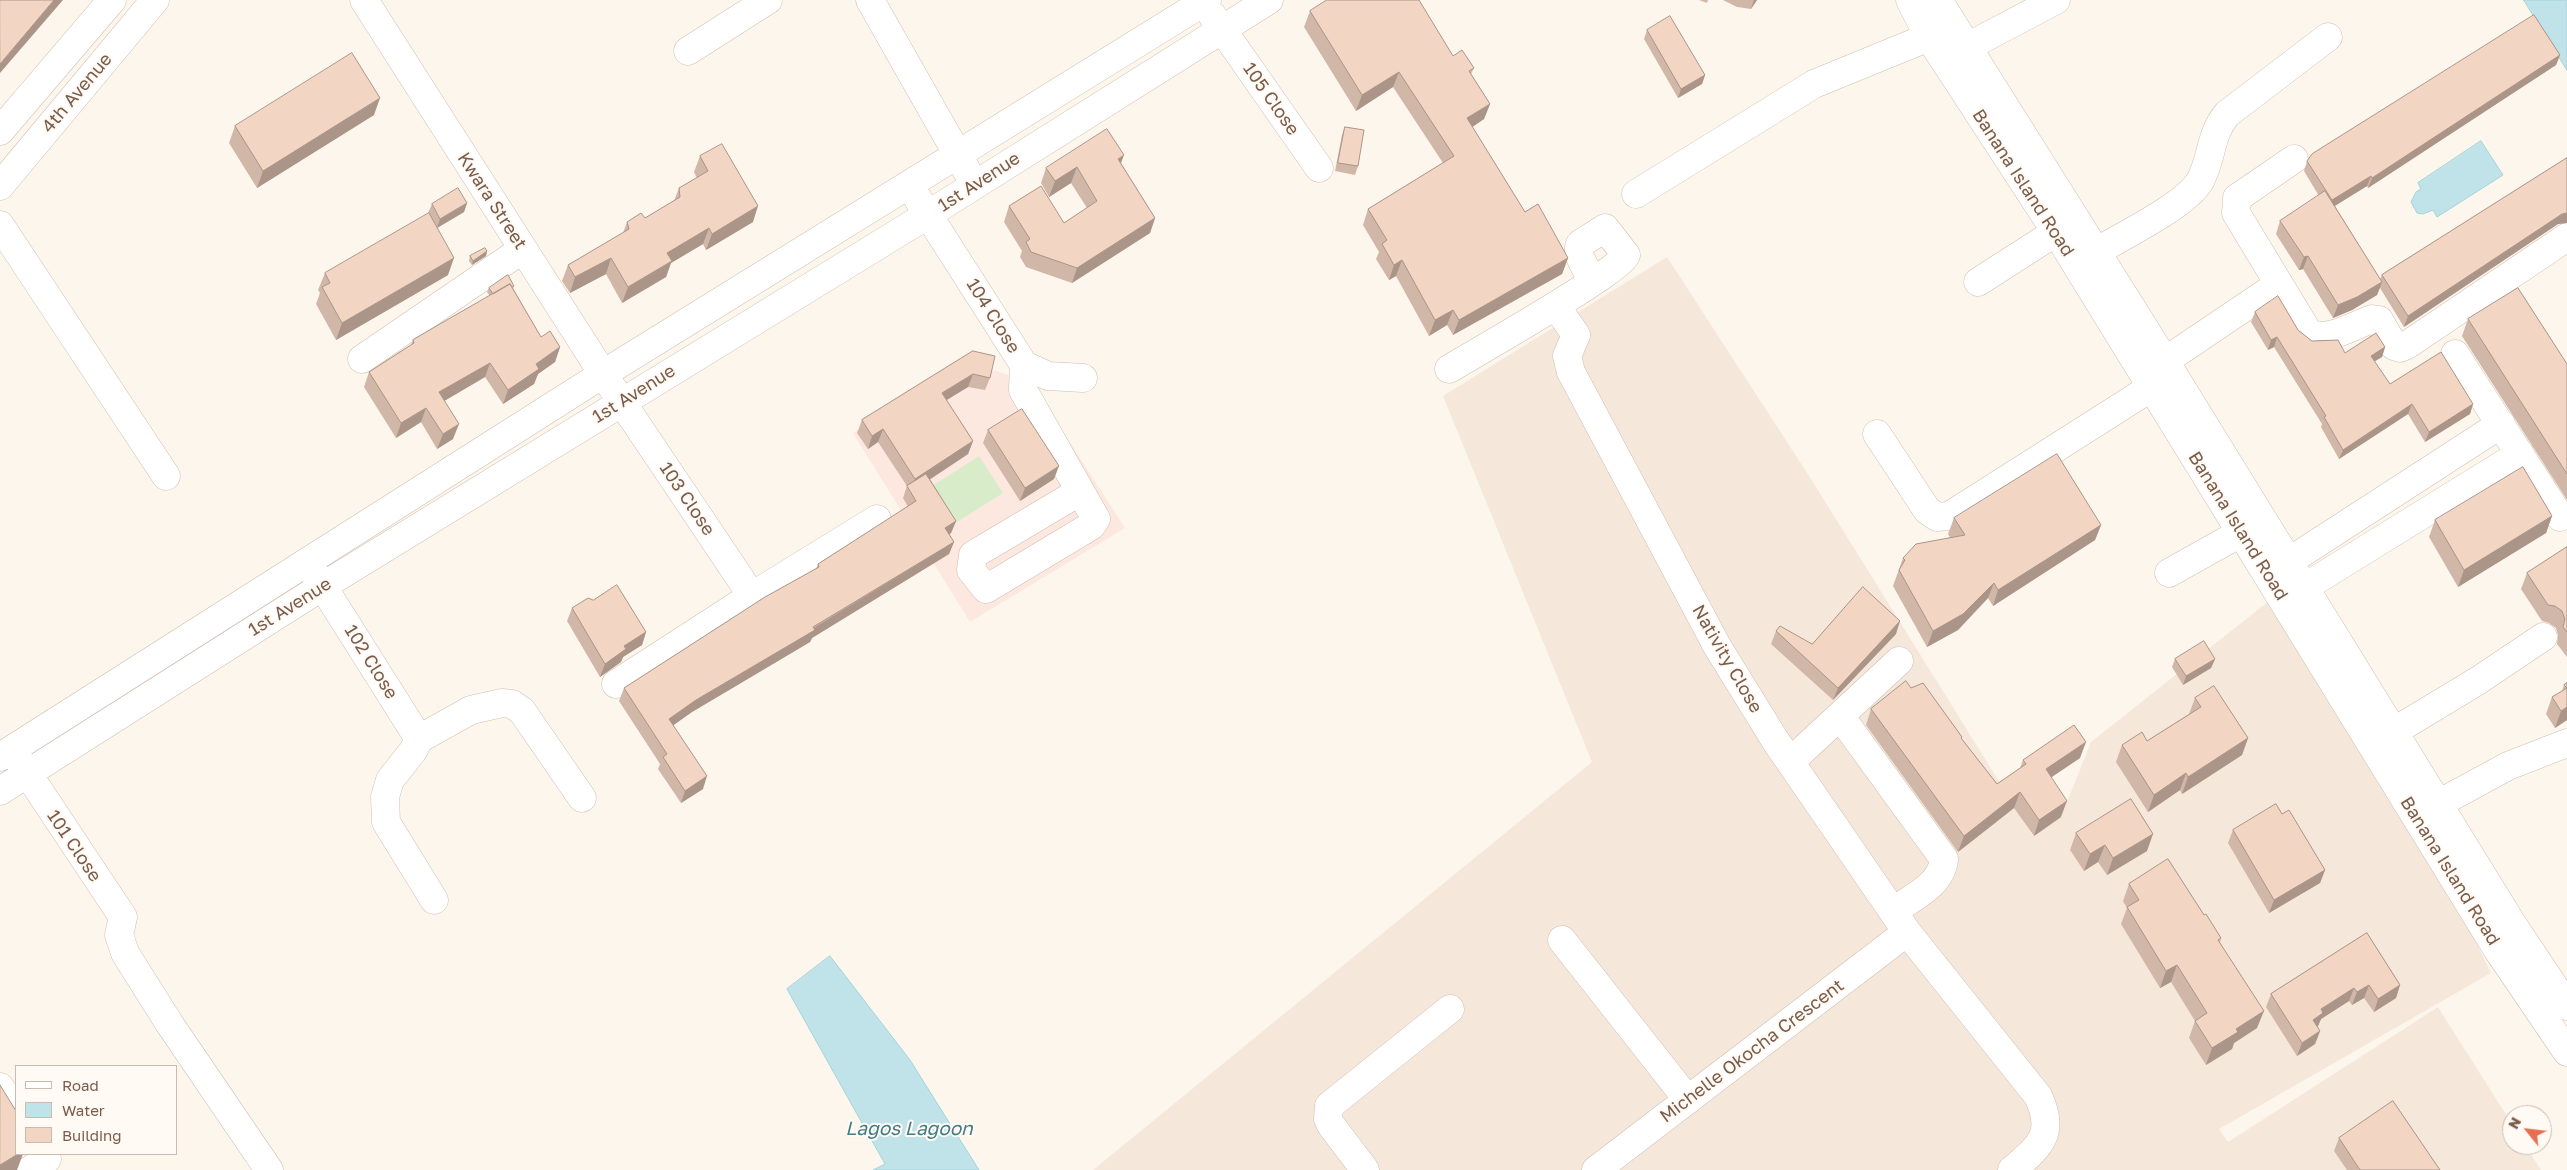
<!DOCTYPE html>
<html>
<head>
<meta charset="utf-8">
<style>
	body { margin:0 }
	#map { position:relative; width:2567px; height:1170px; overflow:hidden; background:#fdf6ec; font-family:"Golos Text",sans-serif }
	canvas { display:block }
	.legend { position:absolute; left:15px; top:1065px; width:162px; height:90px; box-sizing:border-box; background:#fffaf3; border:1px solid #cabbb1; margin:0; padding:6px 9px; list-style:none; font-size:15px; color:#7a5c4d }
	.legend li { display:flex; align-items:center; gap:10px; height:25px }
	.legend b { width:25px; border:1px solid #cabbb1 }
	.north { position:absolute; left:2502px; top:1105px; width:50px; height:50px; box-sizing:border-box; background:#fffaf3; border:1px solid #cabbb1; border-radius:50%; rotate:299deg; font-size:14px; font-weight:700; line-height:20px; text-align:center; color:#7a5c4d }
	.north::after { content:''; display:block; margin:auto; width:18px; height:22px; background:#e76f51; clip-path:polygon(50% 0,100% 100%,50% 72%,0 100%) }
</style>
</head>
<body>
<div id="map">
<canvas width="2567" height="1170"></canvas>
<ul class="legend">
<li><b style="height:6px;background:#fff"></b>Road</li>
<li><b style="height:14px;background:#bfe3e8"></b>Water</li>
<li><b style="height:14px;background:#f3d5c3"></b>Building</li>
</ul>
<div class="north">N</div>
</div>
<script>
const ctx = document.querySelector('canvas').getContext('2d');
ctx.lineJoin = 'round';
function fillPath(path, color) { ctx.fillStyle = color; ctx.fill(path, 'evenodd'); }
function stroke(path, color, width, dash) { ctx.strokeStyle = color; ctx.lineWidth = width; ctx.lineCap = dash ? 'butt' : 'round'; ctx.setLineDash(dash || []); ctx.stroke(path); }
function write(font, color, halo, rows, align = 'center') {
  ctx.font = font + ' "Golos Text",sans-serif'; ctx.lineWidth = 4; ctx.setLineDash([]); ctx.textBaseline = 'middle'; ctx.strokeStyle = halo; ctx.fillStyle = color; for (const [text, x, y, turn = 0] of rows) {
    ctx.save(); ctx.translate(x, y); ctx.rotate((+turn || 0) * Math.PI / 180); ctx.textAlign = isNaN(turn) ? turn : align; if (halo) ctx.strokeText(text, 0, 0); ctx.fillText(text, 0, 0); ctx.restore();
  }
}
fillPath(new Path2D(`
	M1667,257L1811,479L2033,836L2061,817L2091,742L2279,593L2410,806L2491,973L2219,1129L2228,1142L2438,1007L2512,1124V1145H2525L2541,1170H1093L1592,762L1443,396Z`), '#f5e8da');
fillPath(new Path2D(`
	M967,362L1031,382L1125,528L970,622L853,433Z`), '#fde8e0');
fillPath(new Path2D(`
	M979,456L1003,493L949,527L926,490Z`), '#d8ecc9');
const water = new Path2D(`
	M2524,0H2567V70Z
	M2481,141L2503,175L2437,217L2433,210L2423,214L2417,213L2411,202L2416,192L2421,189L2418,183Z
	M830,956L910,1060L979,1170H873L885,1164L787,989Z`);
fillPath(water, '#bfe3e8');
stroke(water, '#a5d3da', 1);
const minor = new Path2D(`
	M364,0L603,374L752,596
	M870,0L967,171
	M1910,0L1929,37L2056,232L2497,949L2567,1052
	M1938,0L2165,361L2513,925L2567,1006
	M1212,15L1319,168
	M1967,47L2056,0
	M688,51L768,0
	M0,131L112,0
	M2294,159L2237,198L2236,213L2308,332C2325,344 2354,325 2372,319L2379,320L2394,346L2400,348L2407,345L2567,237
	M0,186L155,0
	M1636,194L1814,84L1929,37
	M918,199L1024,365L1048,376L1083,378
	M0,225L166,476
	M2096,252C2122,236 2185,206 2200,181C2213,157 2209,136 2227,114L2328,37
	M1978,282L2056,232
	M1556,306L1576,335L1567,356L1571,372L1717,646L1775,740L1907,932L2038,1096C2056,1134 2040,1146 2012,1170
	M2455,354L2560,517
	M362,359L523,249
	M2165,361L2279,284
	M1024,365L1023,390L1096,519L1091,526L986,589L971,570L973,555L1079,492
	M1449,369C1474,354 1620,271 1626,255L1605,228L1580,244C1575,255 1588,271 1593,281
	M1877,434L1927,510L1937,517L1949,516L2152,387
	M2288,562L2501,424
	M313,571L419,739
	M2169,573L2242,532
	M2305,587L2520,454
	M616,684L752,596L877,519
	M1840,716L1944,859C1942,885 1913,897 1893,911
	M2393,732L2479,680L2543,637
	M0,757L603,374L1207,0
	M18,759L123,917L119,935L125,953L169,1023L269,1170
	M1790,762L1899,661
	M0,791L323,586L929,214L1269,0
	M2438,804L2508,766L2567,743
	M434,900L386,822L385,797L390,780L413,751L419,739L471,710L502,703L512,704L522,711L582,798
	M1562,940L1688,1100
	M0,1087L16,1111
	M30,1170L47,1159L44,1154
	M1365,1170L1331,1125L1328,1119L1329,1106L1450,1009
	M1596,1170L1907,932`);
stroke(minor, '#d1beb0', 29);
stroke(minor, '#fff', 28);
fillPath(new Path2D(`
	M1699,0H1708L1707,3Z
	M1723,0H1757L1751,9L1737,7Z
	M1310,11L1453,56L1474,68L1471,74L1490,104L1484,119L1472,127L1525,212L1568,258L1562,274L1453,335L1447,325L1429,336L1396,276L1389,280L1376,259L1379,252L1363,225L1368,209L1443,163L1393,87L1356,111L1304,27Z
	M1647,30L1705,75L1702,84L1678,98L1644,39Z
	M2560,55L2556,65L2368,188L2367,186L2335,206L2380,279L2382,275L2567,158V223L2558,224L2404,327L2380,288L2377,295L2352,310L2333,318L2303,269L2299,270L2276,234L2280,221L2319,196L2304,171L2307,161Z
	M374,115L257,188L229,143L235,126Z
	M1345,127L1358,166L1355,175L1335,171L1342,135Z
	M700,156L753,222L706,250L703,244L671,263L666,277L622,303L606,274L570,293L562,281L568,265L623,233L627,222L645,218L674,201L679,188L697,178L694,172Z
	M1121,163L1155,218L1150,233L1072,283L1026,267L1020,257L1022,251L1004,222L1009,206L1064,223L1087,208L1071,183L1049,197L1041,183L1046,168Z
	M467,203L464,212L437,228L428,213L432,204Z
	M487,251L486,256L472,265L469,261L470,256Z
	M325,273L448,275L336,340L316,304L320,293L318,290Z
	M514,286L513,288L541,337L560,347L555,362L538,374L534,384L503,404L485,377L444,401L453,439L437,449L421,422L396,438L364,387L369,372L411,345L413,340L490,296L487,292L489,288Z
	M2255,312L2298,330L2312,341L2345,353L2385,347L2382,357L2374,361L2390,384L2473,404L2470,414L2425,442L2408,414L2339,459L2321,427L2322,424L2274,347L2268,350L2251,322Z
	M2468,319L2567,364V500L2462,336Z
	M973,351L990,378L985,390L968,387L946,400L973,441L968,454L930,479L956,521L951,533L949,535L954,542L949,554L812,638L810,642L692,712L673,725L703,789L681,803L658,769L660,764L619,701L624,688L816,569L818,564L908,507L903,498L907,486L878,442L868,449L857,433L862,420Z
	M988,430L1054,479L1020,501L983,443Z
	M2552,516L2546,533L2458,587L2429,537L2435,520Z
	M1954,518L2101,525L2095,540L1993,606L1988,598L1958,630L1927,647L1893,586L1903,558L1950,537L1948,534Z
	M2567,547V657L2557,644L2558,635L2556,628L2549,623L2542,621L2521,589L2527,573Z
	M572,608L646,632L642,645L623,657L621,662L600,677L567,621Z
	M1776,631L1812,644L1896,634L1833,700L1771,644Z
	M2175,659H2215L2211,668L2183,685L2172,667Z
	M2567,683V720L2555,728L2546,714L2552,697L2562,691L2564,685Z
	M1911,688L1961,739L1997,784L2020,768L2023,760L2080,758L2051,777L2061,817L2034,836L2014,808L1958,852L1866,725L1871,709Z
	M2195,698L2248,738L2242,755L2182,794L2180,790L2148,812L2116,762L2122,745L2147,741L2189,714Z
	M2282,814L2325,870L2320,883L2269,913L2228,843L2233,830Z
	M2076,833L2147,851L2107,875L2098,862L2084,871L2070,850Z
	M2129,884L2204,915L2221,938L2220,942L2257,1028L2234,1043L2232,1049L2206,1065L2189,1038L2195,1021L2171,982L2160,988L2121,924L2127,908L2123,901Z
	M2367,933L2400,985L2396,998L2374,1012L2364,998L2352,1005L2349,1001L2321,1019L2318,1026L2317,1027L2320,1031L2315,1044L2297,1056L2266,1007L2271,994Z
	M2339,1138L2440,1170H2347L2334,1151Z`), '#d1b7a8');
fillPath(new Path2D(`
	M54,0H63L0,73V64Z
	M1754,0H1757L1751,9Z
	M2560,55L2556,65L2368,188L2372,178Z
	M1399,72L1393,87L1356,111L1362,95Z
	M1705,75L1702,84L1678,98L1681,89Z
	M380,98L374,115L257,188L263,171Z
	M1490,104L1484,119L1462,134L1467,118Z
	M1124,155L1118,171V159Z
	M1077,167L1071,183L1049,197L1055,181Z
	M2371,176L2367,186L2328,210L2332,200Z
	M467,203L464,212L437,228L440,219Z
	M758,206L753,222L706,250L712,234Z
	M2567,213V223L2558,224L2404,327L2408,316L2562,214Z
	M1155,218L1150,233L1072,283L1077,268Z
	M709,228L703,244L671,263L666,277L622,303L628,287L667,253Z
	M487,251L486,256L472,265L473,261Z
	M2308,256L2303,269L2299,270L2304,257Z
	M454,258L448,275L336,340L342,323Z
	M611,258L606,274L570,293L575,277Z
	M1568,258L1562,274L1453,335L1459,320Z
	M1402,260L1396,276L1389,280L1394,265Z
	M2382,282L2377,295L2352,310L2333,318L2338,305Z
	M1453,310L1447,325L1429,336L1435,320Z
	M2277,337L2274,347L2268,350L2271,340Z
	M560,347L555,362L538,374L534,384L503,404L508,390L536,364Z
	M2385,347L2382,357L2367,366L2371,356Z
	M490,363L485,377L434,407L439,392Z
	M973,374L968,387L937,406L942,393Z
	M2412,404L2408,414L2339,459L2343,450Z
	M2473,404L2470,414L2425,442L2429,432Z
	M426,408L421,422L396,438L401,423Z
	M459,424L453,439L437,449L443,434Z
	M883,429L878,442L868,449L872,436Z
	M973,441L968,454L911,492L915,479Z
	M1059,466L1054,479L1020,501L1025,488Z
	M2552,516L2546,533L2458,587L2464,570Z
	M956,521L951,533L940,540L945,528Z
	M2101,525L2095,540L1993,606L1998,590Z
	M954,542L949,554L812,638L810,642L692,712L664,732L669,719L696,700Z
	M1994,583L1988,598L1958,630L1927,647L1933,631Z
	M1900,621L1896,634L1833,700L1838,688Z
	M646,632L642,645L623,657L621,662L600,677L605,664L624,646Z
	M2215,659L2211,668L2183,685L2186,676Z
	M2567,707V720L2555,728L2561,711Z
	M2248,738L2242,755L2182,794L2188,777Z
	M2086,742L2080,758L2040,785L2046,769Z
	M2186,773L2180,790L2148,812L2154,795Z
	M707,776L703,789L681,803L685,791Z
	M2020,792L2014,808L1958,852L1964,836Z
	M2067,801L2061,817L2034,836L2039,820Z
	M2153,834L2147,851L2107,875L2113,858Z
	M2105,845L2098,862L2084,871L2090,854Z
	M2325,870L2320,883L2269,913L2274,900Z
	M2177,965L2171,982L2160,988L2166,971Z
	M2369,985L2364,998L2352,1005L2357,992Z
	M2400,985L2396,998L2374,1012L2378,999Z
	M2354,988L2349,1001L2321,1019L2318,1026L2308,1033L2313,1020L2321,1009Z
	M2264,1011L2257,1028L2234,1043L2232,1049L2206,1065L2212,1048L2236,1029Z
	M2320,1031L2315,1044L2297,1056L2302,1043Z
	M18,1154H23L17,1170H0V1165Z`), '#aa9588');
const building = new Path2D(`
	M0,0H54L0,64Z
	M1327,0H1419L1453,56L1462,50L1474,68L1469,71L1490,104L1467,118L1525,212L1538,204L1568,258L1459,320L1453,310L1435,320L1402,260L1394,265L1382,244L1387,240L1368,209L1454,156L1399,72L1362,95L1310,11Z
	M2534,15L2560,55L2372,178L2371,176L2332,200L2307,161L2312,154Z
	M1670,16L1705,75L1681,89L1647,30Z
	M352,53L380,98L263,171L235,126Z
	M1345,127L1364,130L1358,166L1338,163Z
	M1107,129L1124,155L1118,159L1155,218L1077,268L1031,252L1026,242L1030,239L1009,206L1041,186L1064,223L1097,201L1077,167L1055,181L1046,168Z
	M722,144L758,206L712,234L709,228L667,253L672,261L628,287L611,258L575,277L568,265L629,229L627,222L641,213L645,218L680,197L679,188L708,171L700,156Z
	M2567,158V213L2562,214L2408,316L2382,275Z
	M458,188L467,203L440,219L432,204Z
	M2325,191L2382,282L2357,297L2338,305L2308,256L2304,257L2280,221Z
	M429,213L454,258L342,323L322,287L330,283L325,273Z
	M485,248L487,251L473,261L470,256Z
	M508,275L514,286L512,287L510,284L493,294L489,288Z
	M510,284L541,337L550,331L560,347L536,364L539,369L508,390L490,363L439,392L459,424L443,434L426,408L401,423L369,372L414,343L413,340Z
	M2518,288L2567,364V474L2468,319Z
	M2278,296L2298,330L2312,341L2338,340L2345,353L2376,333L2385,347L2371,356L2390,384L2441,352L2473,404L2429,432L2412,404L2343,450L2324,417L2326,416L2277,337L2271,340L2255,312Z
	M973,351L995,356L990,378L973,374L942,393L973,441L915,479L883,429L872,436L862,420Z
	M1022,409L1059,466L1025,488L988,430Z
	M2057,454L2101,525L1998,590L1994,583L1963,614L1933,631L1899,570L1905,560L1903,558L1916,544L1965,535L1954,518Z
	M2523,467L2552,516L2464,570L2435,520Z
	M926,474L956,521L945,528L954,542L813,627L815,630L696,700L669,719L707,776L685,791L663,757L667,754L624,688L765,597L819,567L818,564L916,501L907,486Z
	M2567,547V632L2563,627L2565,619L2562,611L2555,606L2548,605L2527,573Z
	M617,585L646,632L624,646L626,649L605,664L572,608L588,598L593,600Z
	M1863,587L1900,621L1838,688L1776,631L1780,626L1812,644Z
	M2204,641L2215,659L2186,676L2175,659Z
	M1906,681L1911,688L1923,683L1962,737L1961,738L1997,784L2026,764L2023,760L2074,725L2086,742L2046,769L2067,801L2039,820L2020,792L1964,836L1871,709Z
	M2567,683V707L2561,711L2552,697L2567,688L2564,685Z
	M2214,686L2248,738L2188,777L2186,773L2154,795L2122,745L2142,732L2147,741L2201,707L2195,698Z
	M2131,799L2153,834L2113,858L2105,845L2090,854L2076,833Z
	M2276,804L2282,814L2289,810L2325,870L2274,900L2233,830Z
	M2168,859L2204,915L2206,914L2221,938L2218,940L2264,1011L2236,1029L2238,1032L2212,1048L2195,1021L2207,1013L2177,965L2166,971L2127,907L2139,900L2129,884Z
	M2367,933L2400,985L2378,999L2369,985L2357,992L2354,988L2321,1009L2323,1013L2313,1020L2320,1031L2302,1043L2271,994Z
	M0,1085L16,1111V1154H18L0,1165Z
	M2393,1101L2440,1170H2360L2339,1138Z`);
fillPath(building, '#f3d5c3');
stroke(building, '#aa9588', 1);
write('18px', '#7a5c4d', '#fffaf3', [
	["4th Avenue",77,93,-50],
	["105 Close",1271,99,55],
	["1st Avenue",979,182,-33],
	["Banana Island Road",2023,183,57],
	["Kwara Street",492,201,57],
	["104 Close",993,316,58],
	["1st Avenue",634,394,-32],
	["103 Close",687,499,56],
	["Banana Island Road",2238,526,58],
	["1st Avenue",290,607,-32],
	["Nativity Close",1727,659,60],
	["102 Close",371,662,58],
	["101 Close",74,846,56],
	["Banana Island Road",2450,871,58],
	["Michelle Okocha Crescent",1752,1051,-37]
]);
write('italic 19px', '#437c86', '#fffaf3', [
	["Lagos Lagoon",909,1129]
]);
</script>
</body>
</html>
